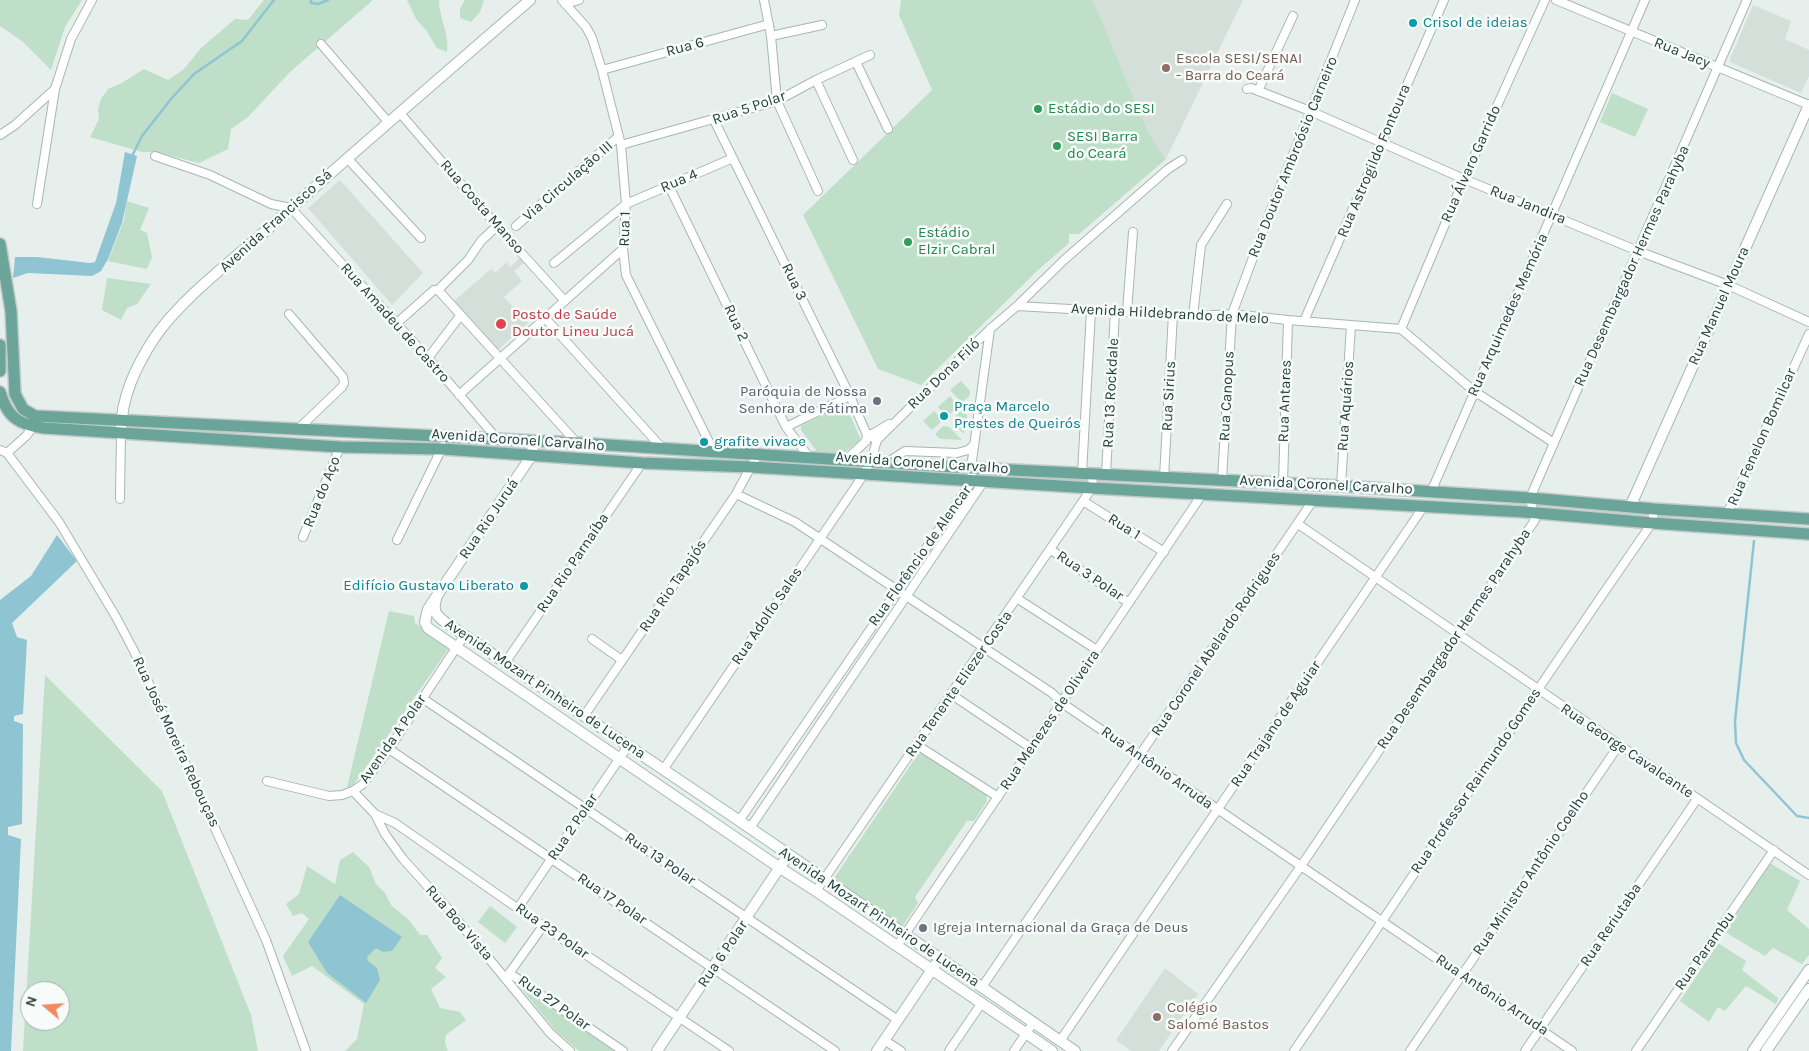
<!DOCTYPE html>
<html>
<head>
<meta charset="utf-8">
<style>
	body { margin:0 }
	#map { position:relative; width:1809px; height:1051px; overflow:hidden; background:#e6efeb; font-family:Karla,sans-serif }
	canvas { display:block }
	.north { position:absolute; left:20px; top:981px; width:50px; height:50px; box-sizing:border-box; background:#f7fbf9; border:1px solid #a3b1ad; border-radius:50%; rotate:288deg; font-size:14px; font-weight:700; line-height:20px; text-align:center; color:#24413b }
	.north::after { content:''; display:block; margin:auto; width:18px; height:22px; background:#f18b62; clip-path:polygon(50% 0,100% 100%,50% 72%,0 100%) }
</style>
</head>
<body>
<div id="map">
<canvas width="1809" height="1051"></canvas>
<div class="north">N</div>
</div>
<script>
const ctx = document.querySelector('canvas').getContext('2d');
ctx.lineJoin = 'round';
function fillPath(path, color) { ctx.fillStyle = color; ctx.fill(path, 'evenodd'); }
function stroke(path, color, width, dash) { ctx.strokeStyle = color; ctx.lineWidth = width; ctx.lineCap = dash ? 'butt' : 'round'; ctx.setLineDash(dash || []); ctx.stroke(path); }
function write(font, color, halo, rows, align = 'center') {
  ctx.font = font + ' Karla,sans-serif'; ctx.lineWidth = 5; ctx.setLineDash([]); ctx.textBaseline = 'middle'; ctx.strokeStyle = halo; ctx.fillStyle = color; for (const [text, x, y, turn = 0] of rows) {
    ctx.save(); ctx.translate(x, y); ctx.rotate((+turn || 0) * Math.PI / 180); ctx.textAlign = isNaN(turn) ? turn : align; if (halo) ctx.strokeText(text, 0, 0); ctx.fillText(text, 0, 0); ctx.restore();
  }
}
fillPath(new Path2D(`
	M1093,0H1243L1166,159L1149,134Z
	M1753,5L1791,21L1785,39L1809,50V76L1801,93L1730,62V59Z
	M340,180L423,273L392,305L308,208Z
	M520,258L524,263L514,271L522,281L504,297L528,323L499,349L494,347L454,301L491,269L495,273L507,262L510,267Z
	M1165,968L1198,994L1159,1051H1131L1116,1040Z`), '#d4dfda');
fillPath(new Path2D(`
	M0,0H82L65,27L51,70L22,41L0,26Z
	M264,0H373L290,72L248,117L231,129L228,149L199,163L156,152H142L90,137L99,119L98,109L101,99L108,89L120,84L144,69L168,80L183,70L201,48L235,19L248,20Z
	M407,0H439C439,18 450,35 447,52L437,48L426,30L416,19Z
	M465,0H484L480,12L471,22L460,18V9Z
	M901,0H1093L1149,134L1166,159L1079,234H1069V243L1038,270L921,385L878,369L803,215L932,90L899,15Z
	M1612,93L1648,109L1635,137L1600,122Z
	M127,201L149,208L140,230L147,233L152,257L147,269L108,261L124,220Z
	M107,278L151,284L137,304L127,308L121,320L102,310Z
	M961,381L970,391V395L962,403L950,390Z
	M950,396L958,406L951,413H944L938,407Z
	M841,406L847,408L861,440L843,454L818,453L801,430V426Z
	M962,410L967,415L964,434L953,423L954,417Z
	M934,411L940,417V423L932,430L923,421Z
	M943,426L949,427L962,440L940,439L935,434Z
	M389,611L414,616L415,623L449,648L352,787H347Z
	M45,675L162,791L251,1015L258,1051H23ZM30,991H60V1021H30Z
	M926,753L986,794L987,801L974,821H967L915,897L918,903L902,927L836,884L835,877L918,754Z
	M353,852L369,867L376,884L385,893L391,905L409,920L420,935H427L442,958L435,968L446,977L431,989L440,1008L460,1012L466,1020L446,1035L445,1043L448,1051H345L357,1039L364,1004L312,966L292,976L283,956L309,919L302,913L293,916L286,904L299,894L307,866L335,884L340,860Z
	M1770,863L1800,881L1787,910L1809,929V955L1802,964L1773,948L1765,956L1725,932Z
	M490,906L517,927L505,943L478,922Z
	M1718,943L1746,961L1742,970L1778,998L1776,1004L1746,986L1725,1011L1718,1007L1709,1022L1680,1001Z
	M517,983L618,1051H579L555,1030Z`), '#bfdfc9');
fillPath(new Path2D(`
	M125,152L137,156L122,223L108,259L101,271L92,276L28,273L13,278L15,257H37L90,263L95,262L116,203Z
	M57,535L77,561L12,623L17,637L27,640L23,714L14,716V721L23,724L22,824L8,827V835L21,839L11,1051H0V600L31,576Z
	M340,895L402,937L392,951L383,952L376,948L367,957L368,961L377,968L380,980L366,1003L327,973L308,942Z`), '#8fc5d2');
stroke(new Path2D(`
	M311,0V3L318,4L328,0
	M132,156L142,136L171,99L194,74L242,41L274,0
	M1754,541L1735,721L1736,743L1744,760L1797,816L1809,818`), '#8fc5d2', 2.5);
const street = new Path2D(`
	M562,0L586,27L592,38L602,70L621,145L626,204L623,249L626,275L714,452
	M764,0L771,36L777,101L818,191
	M1556,0L1809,105
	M565,4L579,0
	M771,36L822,25
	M321,44L389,123
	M856,62L888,129
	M602,70L769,24
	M816,80L853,160
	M1247,89L1251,88L1310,111L1464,179L1638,251L1728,285L1809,322
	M1258,91L1293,16
	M400,113L497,226L564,300
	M714,120L850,396L867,435L877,440
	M0,135L15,125L55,89L71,39L92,0
	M621,145L777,101L816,80L870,55
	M155,156L210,175L271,204L291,208L428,358L498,440
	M347,158L421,238
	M669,186L786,427L809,457
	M37,204L55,89
	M516,226L619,136
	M554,263L626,204L733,158
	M438,290L577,443
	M1017,306L1193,316L1232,314L1288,320L1401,329L1474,391L1554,443
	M1127,312L1133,232
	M289,314L343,377L344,383L342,387L298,429
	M1193,316L1201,245L1227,204
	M545,318L662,448
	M1304,321L1444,0
	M397,323L434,290H438L468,260L481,241L497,226
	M1401,329L1464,179L1545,0
	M428,358L460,316
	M459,395L623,249
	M786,427L850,396
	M867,435L874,433L889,424
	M0,450L7,453L59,522L116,617L134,651L266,940L306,1051
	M7,453L26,436L33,427
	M846,460L866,441L867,435
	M888,462L905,451L957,453L968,450L974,445
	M1082,473L1091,311
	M1106,474L1115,312
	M1164,477L1173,314
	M1222,479L1232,314L1270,212L1355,0
	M1283,483L1288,320
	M1341,486L1351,325
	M1431,492L1645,0
	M736,494L795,522L1052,693L1062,703L1572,1051
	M120,499L121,432
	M1083,501L1164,552
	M1727,514L1809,334
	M1298,524L1809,875
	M303,537L340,447
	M397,540L443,446
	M1051,550L1129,603
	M1018,599L1097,650
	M592,639L622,660
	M505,663L642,463
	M952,695L1031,748
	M422,698L898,1020
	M584,716L736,494L758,454
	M917,745L998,797
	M389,749L835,1051
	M663,770L860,480L871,461L877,440L990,329L1017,306L1064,260L1168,169L1182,160
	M267,781L329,796L342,795L353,791L363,784L389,749L464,636
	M353,791L375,814L385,834L403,859L449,910L550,1033L570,1051
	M375,814L395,823L543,926L729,1051
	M739,821L972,481L971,468L990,329
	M750,828L984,481
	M816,891L1083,501L1092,488L1093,473
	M518,908L628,746
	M897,946L1203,493
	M509,973L623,1051
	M508,975L543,926
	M982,987L1314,499
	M884,1040L901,1051
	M1060,1041L1424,506
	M949,1051L981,1004
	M1014,1051L1033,1023
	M1172,1051L1301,866L1535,520L1530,498L1747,0
	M1294,1051C1414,876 1530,698 1652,523L1654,509
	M1410,1051L1619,745
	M1525,1051L1697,799
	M1636,1051L1774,850`);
const secondary = new Path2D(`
	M121,432C121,397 136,366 155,337C182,298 234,259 270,227C356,150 443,75 530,0
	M533,441L532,455L428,609L425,622L428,628L780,868L816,891L1052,1051
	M1630,507L1809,105
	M436,599C433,610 435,615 445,622L750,828L1075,1051
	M657,1051L788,855
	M877,1051L935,965
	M1753,1051L1809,970
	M1766,1051L1809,989`);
const primary = new Path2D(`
	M0,244L11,311L15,394L23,409L35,416L577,443L971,468L1341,486L1530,498L1654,509L1809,519
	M0,345V371
	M0,392C7,417 19,425 44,428L340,447L443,449L642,463L751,467L1092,488L1525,512L1652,523L1809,534`);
stroke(street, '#a8b7b3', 10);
stroke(secondary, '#a4bab4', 12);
stroke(primary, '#c2cac8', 14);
stroke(street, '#fff', 8);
stroke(secondary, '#fff', 10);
stroke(primary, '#6ba498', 11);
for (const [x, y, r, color] of [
	[1413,23,5,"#0f9aa8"],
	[1166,68,5,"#8d6e63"],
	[1038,109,5,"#2e9e5b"],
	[1057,146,5,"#2e9e5b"],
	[908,242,5,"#2e9e5b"],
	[501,324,6,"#e0444e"],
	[877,401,5,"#6b7280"],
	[944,416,5,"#0f9aa8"],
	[704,442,5,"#0f9aa8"],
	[524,586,5,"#0f9aa8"],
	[923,928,5,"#6b7280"],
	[1157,1017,5,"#8d6e63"]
]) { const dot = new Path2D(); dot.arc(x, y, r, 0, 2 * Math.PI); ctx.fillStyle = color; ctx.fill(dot); stroke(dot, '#f7fbf9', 2); }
write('15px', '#0d838f', '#f7fbf9', [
	["Crisol de ideias",1423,23],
	["Praça Marcelo",954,407],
	["Prestes de Queirós",954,424],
	["grafite vivace",714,442],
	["Edifício Gustavo Liberato",514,586,"right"]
], 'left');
write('15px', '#24413b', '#f7fbf9', [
	["Rua 6",685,47,-15],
	["Rua Jacy",1682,53,22],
	["Rua 5 Polar",749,108,-19],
	["Rua Doutor Ambroósio Carneiro",1293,157,-68],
	["Rua Astrogildo Fontoura",1374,161,-67],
	["Rua Álvaro Garrido",1471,164,-66],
	["Via Circulação III",568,181,-41],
	["Rua 4",679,181,-23],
	["Rua Jandira",1528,205,22],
	["Rua Costa Manso",482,207,49],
	["Avenida Francisco Sá",276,221,-42],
	["Rua 1",625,229,-88],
	["Rua Desembargador Hermes Parahyba",1632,266,-66],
	["Rua 3",794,282,64],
	["Rua Manuel Moura",1719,306,-66],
	["Avenida Hildebrando de Melo",1170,314,3],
	["Rua Arquimedes Memória",1508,315,-66],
	["Rua Amadeu de Castro",395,323,48],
	["Rua 2",736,323,65],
	["Rua Dona Filó",944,374,-44],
	["Rua 13 Rockdale",1111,393,-87],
	["Rua Sirius",1169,396,-87],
	["Rua Canopus",1227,396,-87],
	["Rua Antares",1285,401,-88],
	["Rua Aquários",1346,406,-86],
	["Rua Fenelon Bomilcar",1762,437,-66],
	["Avenida Coronel Carvalho",518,440,4],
	["Avenida Coronel Carvalho",922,463,4],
	["Avenida Coronel Carvalho",1326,485,3],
	["Rua do Aço",322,492,-68],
	["Rua Rio Juruá",489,519,-56],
	["Rua 1",1124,527,32],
	["Rua Florêncio de Alencar",920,556,-55],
	["Rua Rio Parnaíba",573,563,-56],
	["Rua 3 Polar",1090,576,34],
	["Rua Rio Tapajós",673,586,-56],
	["Rua Adolfo Sales",767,616,-56],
	["Rua Desembargador Hermes Parahyba",1454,639,-56],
	["Rua Coronel Abelardo Rodrigues",1216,644,-56],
	["Rua Tenente Eliezer Costa",959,684,-55],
	["Avenida Mozart Pinheiro de Lucena",545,689,34],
	["Rua Menezes de Oliveira",1050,720,-56],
	["Rua Trajano de Aguiar",1276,724,-56],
	["Avenida A Polar",393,739,-55],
	["Rua José Moreira Rebouças",176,742,65],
	["Rua George Cavalcante",1627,751,34],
	["Rua Antônio Arruda",1157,768,35],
	["Rua Professor Raimundo Gomes",1476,781,-56],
	["Rua 2 Polar",573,827,-56],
	["Rua 13 Polar",660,859,34],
	["Rua Ministro Antônio Coelho",1531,873,-56],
	["Rua 17 Polar",612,899,34],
	["Avenida Mozart Pinheiro de Lucena",879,917,34],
	["Rua Boa Vista",459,923,49],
	["Rua Reriutaba",1611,925,-56],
	["Rua 23 Polar",552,931,35],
	["Rua Parambu",1705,951,-55],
	["Rua 6 Polar",723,954,-56],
	["Rua Antônio Arruda",1492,995,34],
	["Rua 27 Polar",554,1003,35]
]);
write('15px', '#785e54', '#f7fbf9', [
	["Escola SESI/SENAI",1176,59],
	["- Barra do Ceará",1176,76],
	["Colégio",1167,1008],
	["Salomé Bastos",1167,1025]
], 'left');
write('15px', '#27864d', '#f7fbf9', [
	["Estádio do SESI",1048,109],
	["SESI Barra",1067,137],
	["do Ceará",1067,154],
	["Estádio",918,233],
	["Elzir Cabral",918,250]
], 'left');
write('15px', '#be3a42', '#f7fbf9', [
	["Posto de Saúde",512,315],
	["Doutor Lineu Jucá",512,332]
], 'left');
write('15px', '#5b616d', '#f7fbf9', [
	["Paróquia de Nossa",867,392],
	["Senhora de Fátima",867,409],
	["Igreja Internacional da Graça de Deus",933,928,"left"]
], 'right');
</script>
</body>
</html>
